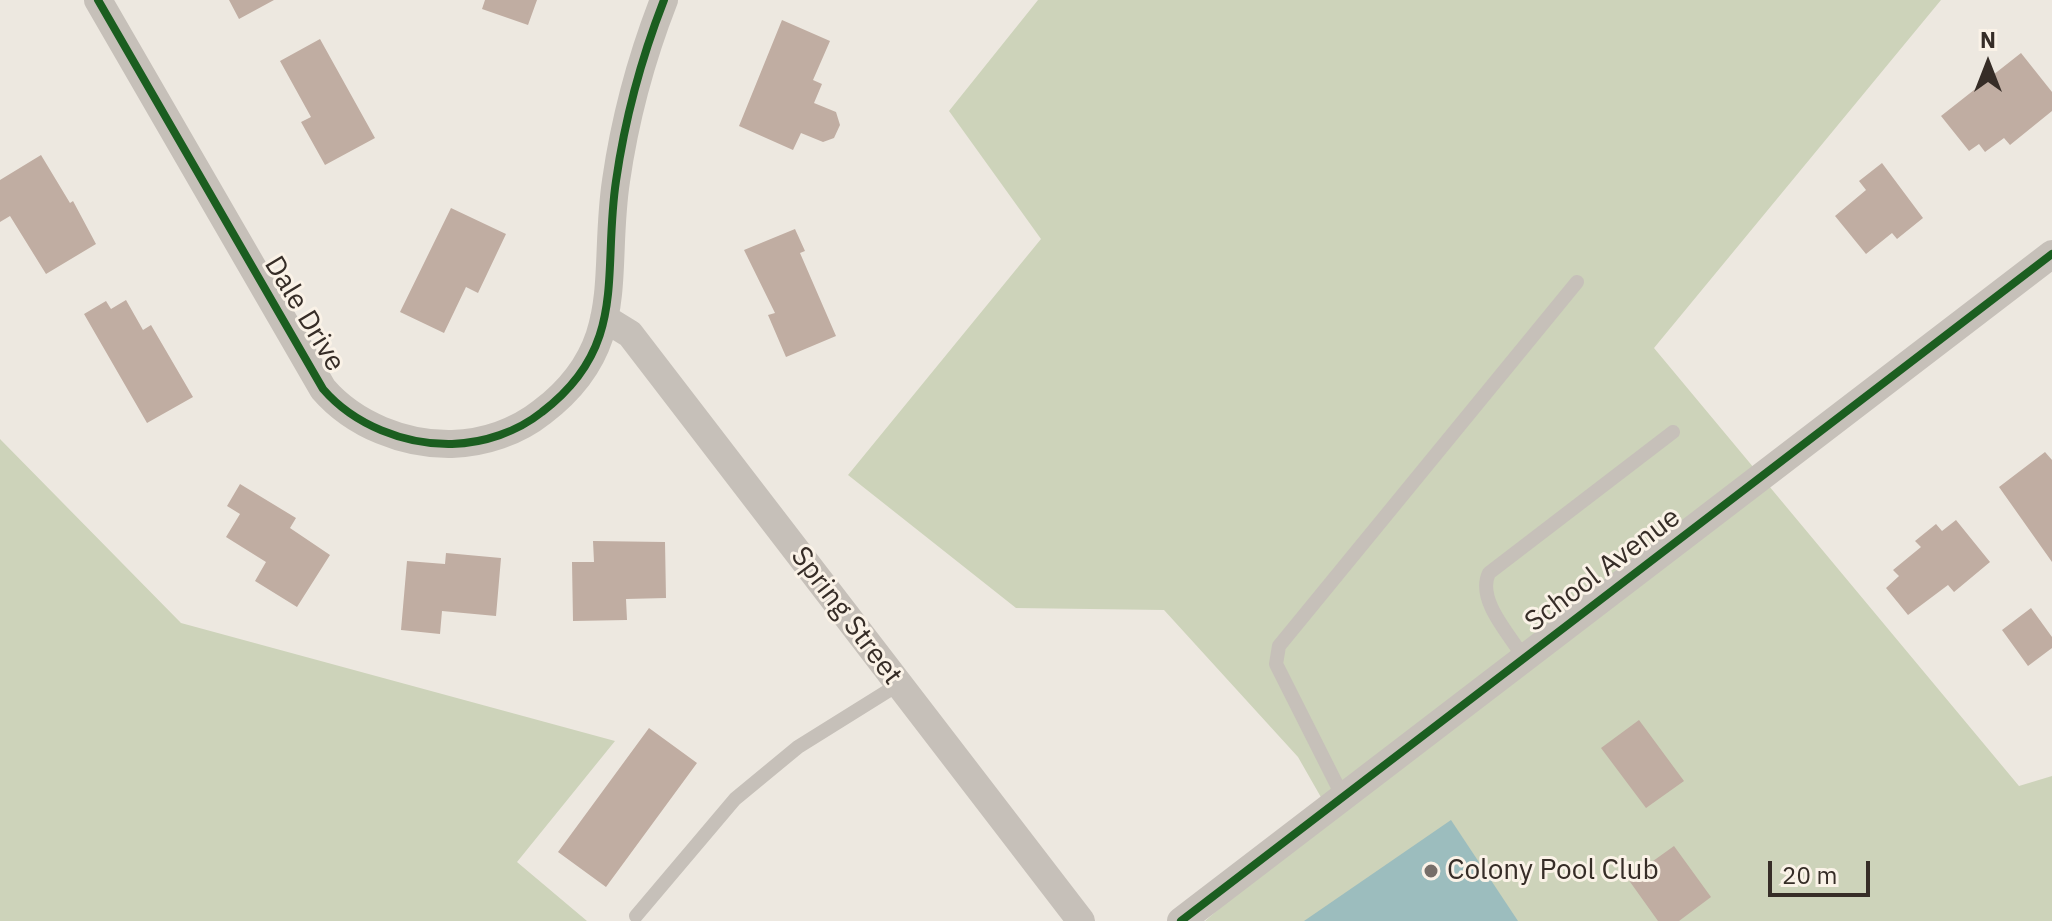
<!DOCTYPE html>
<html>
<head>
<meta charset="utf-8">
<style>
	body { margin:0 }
	#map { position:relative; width:2052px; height:921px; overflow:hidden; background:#ede8e0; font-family:"IBM Plex Sans",sans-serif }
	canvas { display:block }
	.north { position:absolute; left:1948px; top:24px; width:80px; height:80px; -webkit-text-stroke:6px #faf2e7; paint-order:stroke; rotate:0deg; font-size:22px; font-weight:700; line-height:32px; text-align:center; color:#362d27 }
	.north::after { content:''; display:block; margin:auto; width:28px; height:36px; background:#362d27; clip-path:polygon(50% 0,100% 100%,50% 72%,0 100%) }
	.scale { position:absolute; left:1768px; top:861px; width:102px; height:36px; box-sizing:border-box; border:4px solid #362d27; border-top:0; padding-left:10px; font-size:24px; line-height:28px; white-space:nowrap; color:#362d27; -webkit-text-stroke:6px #faf2e7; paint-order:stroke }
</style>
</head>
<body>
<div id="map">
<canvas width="2052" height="921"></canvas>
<div class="north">N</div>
<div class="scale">20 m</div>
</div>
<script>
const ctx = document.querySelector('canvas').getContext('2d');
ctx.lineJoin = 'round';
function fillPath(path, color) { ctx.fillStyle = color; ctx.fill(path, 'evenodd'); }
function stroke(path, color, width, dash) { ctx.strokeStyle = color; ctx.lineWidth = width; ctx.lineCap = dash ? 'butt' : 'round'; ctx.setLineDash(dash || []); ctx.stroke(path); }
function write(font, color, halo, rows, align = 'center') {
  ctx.font = font + ' "IBM Plex Sans",sans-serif'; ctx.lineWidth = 6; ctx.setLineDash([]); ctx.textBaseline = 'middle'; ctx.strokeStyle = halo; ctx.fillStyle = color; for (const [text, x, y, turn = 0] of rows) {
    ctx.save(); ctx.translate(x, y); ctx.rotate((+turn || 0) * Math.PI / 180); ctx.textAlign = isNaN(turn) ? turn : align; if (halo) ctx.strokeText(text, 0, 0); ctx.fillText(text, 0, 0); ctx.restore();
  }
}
fillPath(new Path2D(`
	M1038,0H1941L1654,348L2019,786L2052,776V921H1205L1330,813L1298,757L1164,610L1016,608L848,475L1041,239L949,111Z
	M0,439L181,623L615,741L517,862L587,921H0Z`), '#cdd3ba');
fillPath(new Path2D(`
	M1451,820L1518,921H1304Z`), '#9cbdbe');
fillPath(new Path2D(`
	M229,0H274L239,19Z
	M485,0H537L528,25L482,9Z
	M782,20L830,41L813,80L822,84L814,103L836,112L840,125L834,138L823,142L801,133L793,150L739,126Z
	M320,39L375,138L325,165L301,122L311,117L280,61Z
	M2021,53L2052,92V111L2010,145L2004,138L1985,152L1979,144L1969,151L1941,116Z
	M41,155L70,203L73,201L96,244L46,274L10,216L0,222V180Z
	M1882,163L1923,218L1897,239L1892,233L1866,254L1835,216L1866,190L1859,181Z
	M451,208L506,234L478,293L466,287L444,333L400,312Z
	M795,229L805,251L800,253L836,336L786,357L768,315L775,313L744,250Z
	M126,300L143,330L151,325L193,397L147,423L84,314L106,301L111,309Z
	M2045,452L2052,460V562L1999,487Z
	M240,484L296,518L290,528L330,555L297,607L255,581L266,562L226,537L240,514L227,506Z
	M1956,520L1990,562L1954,592L1948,585L1908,615L1886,588L1899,576L1893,570L1921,547L1915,541L1936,524L1942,531Z
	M593,541L665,542L666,598L626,599L627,620L573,621L572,562H594Z
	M446,553L501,558L496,616L442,611L440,634L401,630L407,561L445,564Z
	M2031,608L2052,637V648L2028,666L2002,630Z
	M1639,720L1684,781L1646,808L1601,748Z
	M649,728L697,763L606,887L558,852Z
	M1674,846L1711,897L1679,921H1658L1628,879Z`), '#c0ada2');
stroke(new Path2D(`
	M1524,658C1510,635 1476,600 1489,573L1673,432
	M1343,797L1276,664L1279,646L1577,282
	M636,916L735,799L798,747L899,684`), '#c6c0b9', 14);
stroke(new Path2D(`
	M98,0L323,389C354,425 405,445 452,444C484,443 517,432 542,412C629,346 602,274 616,181C625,118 641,59 664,0
	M604,318L630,334L1081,921
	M1181,921L2052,254`), '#c6c0b9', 28);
stroke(new Path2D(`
	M98,0L323,389C354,425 405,445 452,444C484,443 517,432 542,412C629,346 602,274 616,181C625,118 641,59 664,0
	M1181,921L2052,254`), '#1b5e20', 8);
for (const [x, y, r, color] of [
	[1431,871,8,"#766e68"]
]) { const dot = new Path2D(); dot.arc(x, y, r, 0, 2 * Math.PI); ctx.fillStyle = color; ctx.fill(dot); stroke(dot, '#faf2e7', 3); }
write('28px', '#362d27', '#faf2e7', [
	["Dale Drive",304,314,59],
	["School Avenue",1603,570,-37],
	["Spring Street",846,616,53]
]);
write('28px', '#362d27', '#faf2e7', [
	["Colony Pool Club",1447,871]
], 'left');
</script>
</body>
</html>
